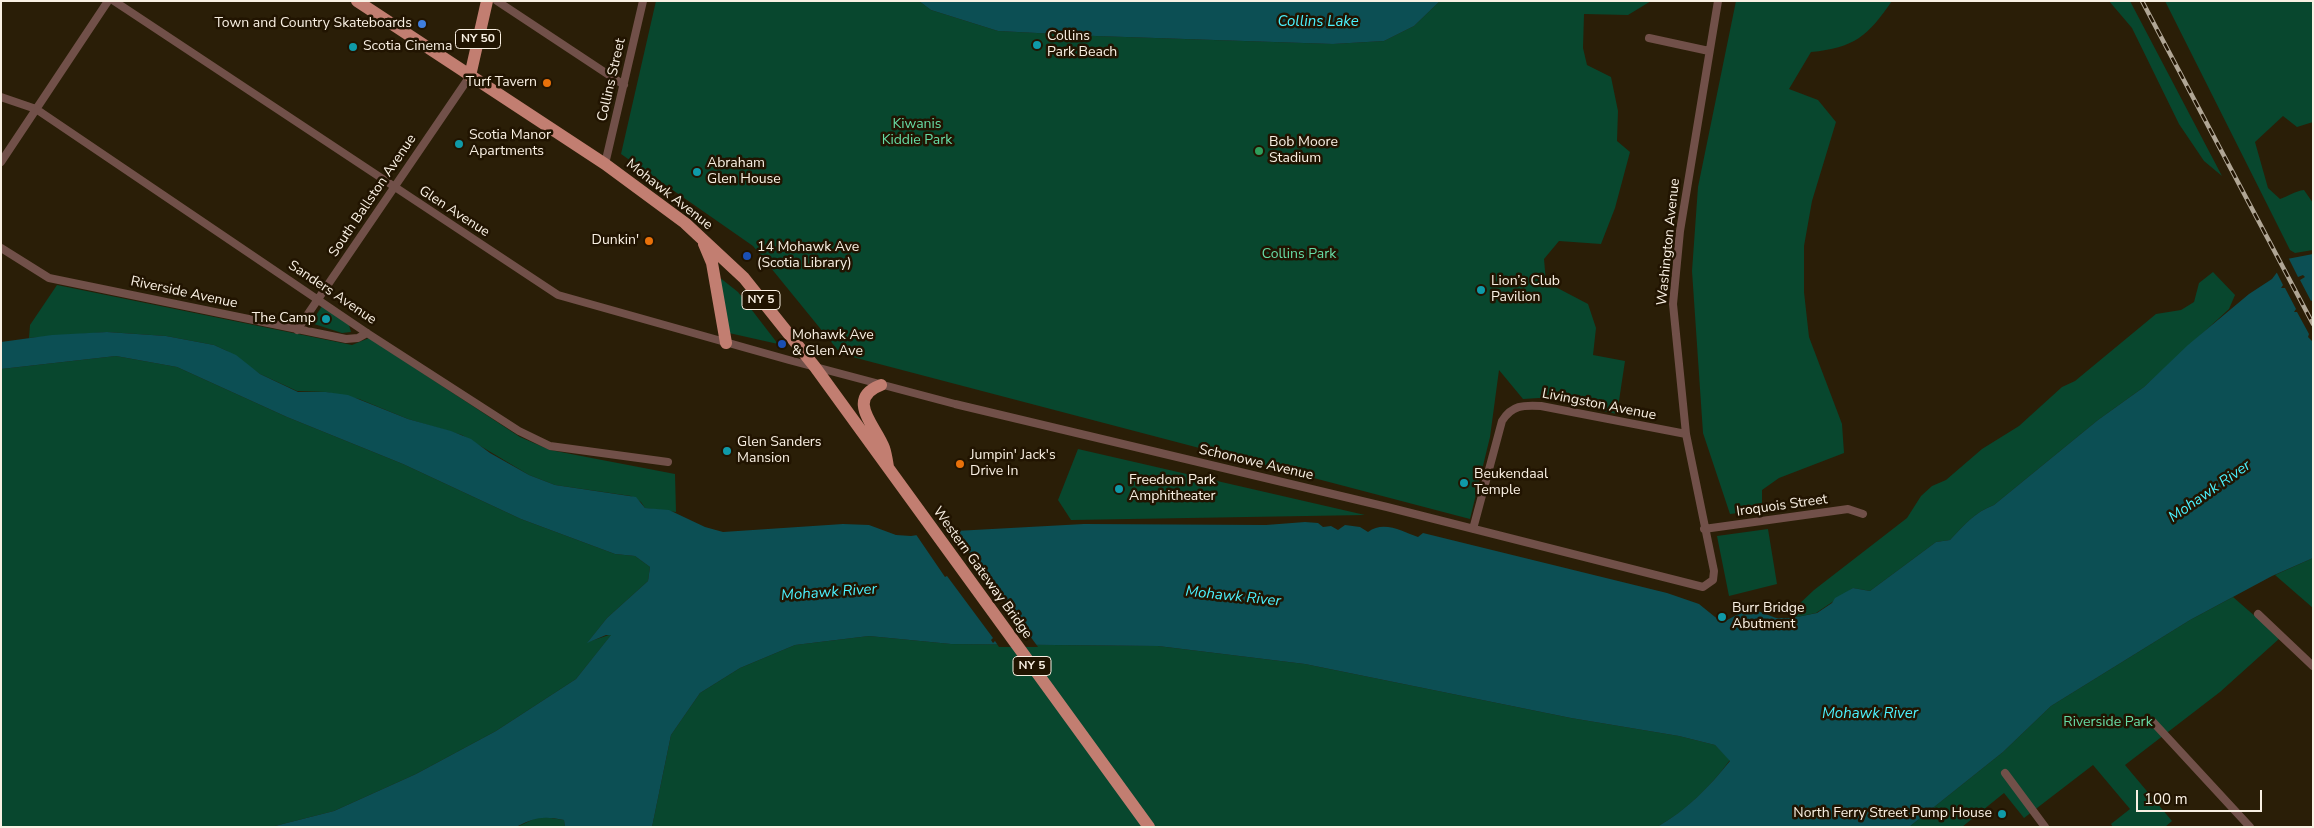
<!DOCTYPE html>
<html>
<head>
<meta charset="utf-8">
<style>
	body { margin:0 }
	#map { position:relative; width:2314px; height:828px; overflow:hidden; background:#2a1e07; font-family:"Nunito Sans",sans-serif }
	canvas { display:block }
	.frame { position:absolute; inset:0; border:2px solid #f9f0e3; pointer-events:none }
	.scale { position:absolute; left:2136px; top:790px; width:126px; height:22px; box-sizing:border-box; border:2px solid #f9f0e3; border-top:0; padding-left:6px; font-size:15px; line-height:18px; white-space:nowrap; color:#f9f0e3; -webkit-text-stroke:4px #211401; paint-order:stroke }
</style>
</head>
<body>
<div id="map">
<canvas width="2314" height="828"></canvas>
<div class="frame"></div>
<div class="scale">100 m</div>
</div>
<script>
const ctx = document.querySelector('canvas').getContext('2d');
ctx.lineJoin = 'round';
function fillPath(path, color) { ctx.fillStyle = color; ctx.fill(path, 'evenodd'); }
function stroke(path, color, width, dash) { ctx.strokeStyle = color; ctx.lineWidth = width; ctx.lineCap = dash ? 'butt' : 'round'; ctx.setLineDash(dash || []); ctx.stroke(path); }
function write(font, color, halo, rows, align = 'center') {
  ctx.font = font + ' "Nunito Sans",sans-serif'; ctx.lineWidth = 5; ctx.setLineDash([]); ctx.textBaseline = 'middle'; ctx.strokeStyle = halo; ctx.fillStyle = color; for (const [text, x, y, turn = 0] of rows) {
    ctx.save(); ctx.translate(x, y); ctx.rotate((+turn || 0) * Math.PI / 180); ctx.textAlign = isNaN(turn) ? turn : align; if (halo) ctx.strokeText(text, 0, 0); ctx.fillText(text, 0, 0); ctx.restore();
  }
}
fillPath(new Path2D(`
	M656,1H919L931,10L998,31L1096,36L1333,44L1384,41L1414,26L1440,1H1651L1628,15L1584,14L1583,48L1587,65L1611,77L1618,111L1617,141L1630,152L1615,208L1601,244L1559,241L1544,259L1546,282L1588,304L1596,328L1593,355L1625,361L1617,414L1539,398L1523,399L1499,370L1490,437L1470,519L841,354L753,246L621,154Z
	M1736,1H1892C1868,36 1854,48 1811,52L1789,89L1818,100L1836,122L1812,201L1804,246V292L1809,337L1842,424L1844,453L1779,478L1762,490V510L1730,514L1703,433L1692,271L1698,187Z
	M2109,1H2130L2222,176L2204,161L2179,124L2132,28Z
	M2165,1H2313V122L2297,127L2283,116L2255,142L2268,188L2280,199C2289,196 2295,191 2304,190L2313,203V250L2295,253L2290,250Z
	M2213,272L2235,295L2229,309L2144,387L2098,420L1994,505C1975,512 1964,525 1950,540L1936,542L1870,591L1853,588L1816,613L1792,618L1796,607L1814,590L1907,518L1921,496L1932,486L1946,480L1982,449L2019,426L2062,387L2075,381L2156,314L2181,310L2194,302L2199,283Z
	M719,277L738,292L778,344L729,333Z
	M57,285L352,345L369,338L520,437L550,450L675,474L676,512L645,508L641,502L631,496L555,485L529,475L462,435L408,419L359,399L326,392L297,391L260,374L227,351L214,345L166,336L107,332L29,338L30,325Z
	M322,306L349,325L351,332L342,333L311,323Z
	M116,356L177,367L287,417L403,464L521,519L615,554L635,556L650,567L648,581L607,618L588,642L612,634L576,679L496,731L416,774L334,811L271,827H1V369Z
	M1078,449L1365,515L1071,520L1058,500Z
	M1768,529L1777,584L1729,596L1717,536Z
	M2313,558V608L2275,575Z
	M2233,597L2280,638L2220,692L2125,765L2172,821L2165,827H2113L2111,824L2130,809L2093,765L2024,818L2004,793L1962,827H1909L2003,752L2051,706L2190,620Z
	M869,636L951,644L1158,646L1305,664L1571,718L1679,736L1715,745L1730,760C1710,787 1687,810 1657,827H652L671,735L700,693L740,668L795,645Z
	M544,817L564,820L565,827H517L536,818Z`), '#08472e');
fillPath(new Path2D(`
	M919,1H1440L1414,26L1384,41L1333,44L1096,36L998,31L931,10Z
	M2313,254V558L2272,576L2190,620L2051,706L2003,752L1909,827H1657C1687,810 1709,787 1730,761L1715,745L1679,736L1571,718L1305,664L1158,646L951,644L869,636L795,645L740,668L700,693L671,735L652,827H565L564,820C542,816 536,817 516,827H271L334,811L416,774L496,731L576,679L611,635H606L587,643L607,618L648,581L650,567L635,556L615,554L521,519L403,464L287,417L177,367L116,356L1,369V342L52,335L107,332L166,336L214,345L236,355L260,374L298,392H326L348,395L408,419L451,431L471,439L490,453L529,475L555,485L636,497L645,508L669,510L705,527L723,532L843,524L869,525L896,535L911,536L937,532L1084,524L1266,525L1305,522L1318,523L1323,527L1331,526L1338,530L1345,525L1360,527L1368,532C1384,520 1403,532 1418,537L1423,533L1667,593L1699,604L1720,621L1727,620L1746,610H1755L1776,618H1792L1817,613L1832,603L1835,598L1853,588L1870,591L1936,542L1950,540C1964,525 1975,512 1994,505L2098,420L2144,387L2188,345L2249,294L2272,279L2287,259Z`), '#0c4f54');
fillPath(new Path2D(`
	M2288,257L2298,277L2303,275L2305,277L2300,280L2311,301L2313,300V342L2308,337L2309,334L2297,312H2294L2296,309L2285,288H2281L2283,285L2275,269Z
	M950,529L965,547L1038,647H999L995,641L993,643L991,640L993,638L947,576L945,577L915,533Z`), '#2a1e07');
stroke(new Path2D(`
	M114,1L558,295L789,360L955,404L1387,507L1703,587L1713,580L1714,571L1686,434L1673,304L1680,231L1718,1
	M497,1L624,85
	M1649,38L1709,51
	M1,97L36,109L367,333L519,431L550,446L668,462
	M1,162L108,1
	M605,164L643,1
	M1,248L49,278L346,339L358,338L367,333
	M297,330L470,76
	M1473,529L1502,421C1512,405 1523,405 1541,406L1686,434
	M1704,529L1848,509L1863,514
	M2258,614L2313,666
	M2153,722L2250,827
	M2005,773L2045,827`), '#715049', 8);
stroke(new Path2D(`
	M357,1L605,164L685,223L744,278L815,367L1149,827
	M470,76L487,1
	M704,244L712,263L726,343
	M881,385C844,399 877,427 884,448C886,454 887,461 888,467`), '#c27e71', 12);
const rail = new Path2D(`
	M2142,1L2313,324`);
stroke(rail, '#b0a695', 4.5);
stroke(rail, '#211401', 2.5, [8]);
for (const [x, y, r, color] of [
	[422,24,5,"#3f7fe0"],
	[1037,45,5,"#0f9aa8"],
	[353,47,5,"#0f9aa8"],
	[547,83,5,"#e8710a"],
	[459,144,5,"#0f9aa8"],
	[1259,151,5,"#2e9e5b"],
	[697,172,5,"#0f9aa8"],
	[649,241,5,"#e8710a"],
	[747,256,5,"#1a4fb4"],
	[1481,290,5,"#0f9aa8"],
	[326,319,5,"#0f9aa8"],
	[782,344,5,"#1a4fb4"],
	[727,451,5,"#0f9aa8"],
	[960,464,5,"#e8710a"],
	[1464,483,5,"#0f9aa8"],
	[1119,489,5,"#0f9aa8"],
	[1722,617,5,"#0f9aa8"],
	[2002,814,5,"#0f9aa8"]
]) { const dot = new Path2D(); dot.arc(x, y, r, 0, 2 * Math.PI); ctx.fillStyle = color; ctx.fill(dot); stroke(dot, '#211401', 2); }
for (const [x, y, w] of [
	[478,39,45],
	[761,300,38],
	[1032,666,38]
]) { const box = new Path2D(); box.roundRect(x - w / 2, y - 9.5, w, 19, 4); ctx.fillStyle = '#211401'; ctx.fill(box); stroke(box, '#f9f0e3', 1); }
write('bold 12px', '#f9f0e3', null, [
	["NY 50",478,39],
	["NY 5",761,300],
	["NY 5",1032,666]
]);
write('14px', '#f9f0e3', '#211401', [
	["Town and Country Skateboards",412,24,"right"],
	["Collins",1047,37],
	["Park Beach",1047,53],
	["Scotia Cinema",363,47],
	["Turf Tavern",537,83,"right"],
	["Scotia Manor",469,136],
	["Apartments",469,152],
	["Bob Moore",1269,143],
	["Stadium",1269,159],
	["Abraham",707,164],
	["Glen House",707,180],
	["Dunkin'",639,241,"right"],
	["14 Mohawk Ave",757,248],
	["(Scotia Library)",757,264],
	["Lion’s Club",1491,282],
	["Pavilion",1491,298],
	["The Camp",316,319,"right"],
	["Mohawk Ave",792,336],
	["& Glen Ave",792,352],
	["Glen Sanders",737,443],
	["Mansion",737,459],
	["Jumpin' Jack's",970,456],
	["Drive In",970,472],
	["Beukendaal",1474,475],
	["Temple",1474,491],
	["Freedom Park",1129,481],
	["Amphitheater",1129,497],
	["Burr Bridge",1732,609],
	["Abutment",1732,625],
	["North Ferry Street Pump House",1992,814,"right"]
], 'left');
write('14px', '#f9f0e3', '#211401', [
	["Collins Street",612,80,-77],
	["Mohawk Avenue",669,195,38],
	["South Ballston Avenue",373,196,-56],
	["Glen Avenue",454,212,33],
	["Washington Avenue",1669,242,-84],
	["Riverside Avenue",184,293,12],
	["Sanders Avenue",332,293,34],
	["Livingston Avenue",1599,405,11],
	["Schonowe Avenue",1256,463,13],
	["Iroquois Street",1782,506,-8],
	["Western Gateway Bridge",982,573,54]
]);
write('14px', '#67dca5', '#211401', [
	["Kiwanis",917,125],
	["Kiddie Park",917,141],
	["Collins Park",1299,255],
	["Riverside Park",2108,723]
]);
write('italic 15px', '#4bf2fe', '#211401', [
	["Collins Lake",1318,22],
	["Mohawk River",2210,492,-35],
	["Mohawk River",829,593,-4],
	["Mohawk River",1233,597,6],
	["Mohawk River",1870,714]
]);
</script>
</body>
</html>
